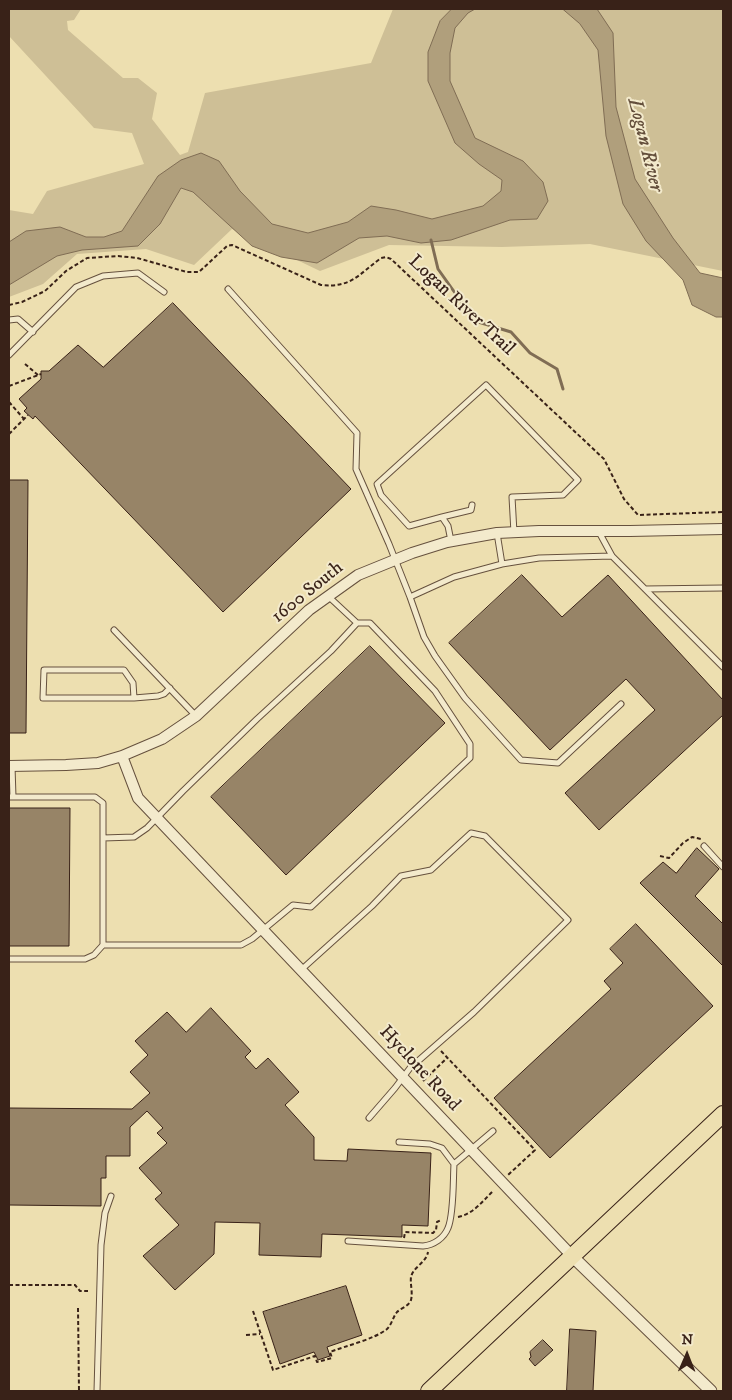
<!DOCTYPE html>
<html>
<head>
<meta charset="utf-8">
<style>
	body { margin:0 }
	#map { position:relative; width:732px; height:1400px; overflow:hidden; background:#eddfb0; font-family:"IM FELL DW Pica",serif }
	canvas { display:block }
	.frame { position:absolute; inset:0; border:10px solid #392218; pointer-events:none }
	.north { position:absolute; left:662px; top:1330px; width:50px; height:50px; -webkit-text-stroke:4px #f3eacc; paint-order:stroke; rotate:1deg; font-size:14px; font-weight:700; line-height:20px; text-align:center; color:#392218 }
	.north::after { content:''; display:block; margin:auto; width:18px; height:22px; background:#392218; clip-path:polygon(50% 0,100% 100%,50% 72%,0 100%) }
</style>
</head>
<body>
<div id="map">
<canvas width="732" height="1400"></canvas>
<div class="frame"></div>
<div class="north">N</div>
</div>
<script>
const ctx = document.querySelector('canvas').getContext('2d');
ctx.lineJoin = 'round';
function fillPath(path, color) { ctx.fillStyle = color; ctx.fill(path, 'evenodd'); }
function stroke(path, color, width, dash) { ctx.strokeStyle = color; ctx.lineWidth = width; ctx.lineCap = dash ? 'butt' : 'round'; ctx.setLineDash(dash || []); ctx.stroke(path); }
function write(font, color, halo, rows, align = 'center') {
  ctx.font = font + ' "IM FELL DW Pica",serif'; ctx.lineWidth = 4; ctx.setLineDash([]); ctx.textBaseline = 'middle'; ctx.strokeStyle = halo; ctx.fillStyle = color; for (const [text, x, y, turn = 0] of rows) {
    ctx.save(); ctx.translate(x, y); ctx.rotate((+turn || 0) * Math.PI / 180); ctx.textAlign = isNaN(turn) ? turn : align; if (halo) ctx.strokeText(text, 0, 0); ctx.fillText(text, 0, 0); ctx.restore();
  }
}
fillPath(new Path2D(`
	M9,9H81L74,20L67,21L68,30L123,78H138L157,93L152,119L180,155L188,152L205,93L371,63L393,9H723V271L590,244L502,247L389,245L320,271L232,229L194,265L146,249L77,254L43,284L9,297V210L33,214L47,191L144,164L132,133L94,128L9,36Z`), '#cebf96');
const water = new Path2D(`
	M452,9H475L468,13L455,28L450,53V81L475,138L523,161L543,182L548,201L537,219L510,220L451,240L421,243L387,236L359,238L317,263L281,257L252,246L193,192L181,188L160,224L138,246L82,250L57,256L9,285V242L26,231L60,227L86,237H104L122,231L158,176L181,160L201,153L219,161L240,191L272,224L308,233L348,222L371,206L396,210L432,219L483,206L501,191L502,180L479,164L455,143L428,81V52L440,21Z
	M563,9H597L613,33L616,107L635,179L673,238L700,273L723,278V317H716L692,305L683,280L646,241L623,204L606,136L598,50L580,24Z`);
fillPath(water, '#b09f7c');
stroke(water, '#806d54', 1);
stroke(new Path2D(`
	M431,240L438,269L475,321L511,332L530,353L557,369L563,389`), '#806d54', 3);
const building = new Path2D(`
	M173,303L351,489L223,612L35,416L33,419L24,411L27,408L19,399L41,379V371H49L78,345L103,367Z
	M9,480H28L26,733H9Z
	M522,575L562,617L608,575L723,700V715L599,830L565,793L655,710L626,679L550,750L449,643Z
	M370,646L445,723L286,875L211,797Z
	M9,808H70L69,946H9Z
	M697,848L719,869L695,896L723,924V966L640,883L663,862L676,873Z
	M636,924L713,1006L550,1158L494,1098L611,989L604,981L623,963L610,949Z
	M211,1008L251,1051L245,1057L256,1069L268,1058L299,1092L285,1105L314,1137V1160L347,1161L348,1149L431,1153L428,1226L402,1225V1237L322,1234L321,1257L259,1255L260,1223L215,1222L214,1254L175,1290L143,1256L179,1225L155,1199L162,1193L139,1168L167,1143L157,1133L163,1128L147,1111L130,1127V1156H106V1178H101V1206L9,1205V1108L132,1109L150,1093L130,1072L148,1055L135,1041L167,1012L186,1032Z
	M346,1286L362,1335L327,1347L330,1356L318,1360L314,1352L280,1364L263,1312Z
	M570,1329L596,1331L593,1391H567Z
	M543,1340L553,1350L535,1366L529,1359L531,1357L530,1352Z`);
fillPath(building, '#978467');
stroke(building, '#392218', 1);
const service = new Path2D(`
	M228,289L357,433L356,469L389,544L410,597L424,637L435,656L465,698L521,760L558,763L621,704
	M9,320L18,319L33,332
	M9,355L76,287L103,276L138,273L164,292
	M442,517L471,510L472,505
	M599,532L612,556L723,667
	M497,533L502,564
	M451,541L448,526L442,517L409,526L381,495L377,484L486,385L578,480L563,495L512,497L514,533
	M645,589L723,588
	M410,597L454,577L502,564L539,558L612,556
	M114,630L196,716
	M134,698L133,683L124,670H44L43,698H134L158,696L164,694L170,688
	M12,766L13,797
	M9,797H95L103,803V945
	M103,838L134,837L147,828L183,791L257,719L331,651L357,623
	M704,846L723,867
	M9,959H85L94,955L103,945H241L252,939L293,905L311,907L470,758V744L435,691L370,623H357L328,596
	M301,970L372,906L401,876L431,870L471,833L485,836L568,920L474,1012L410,1068L395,1088L369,1118
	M399,1142L430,1144L442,1148L454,1164L493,1131
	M348,1241L423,1246C434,1245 444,1238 448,1228C454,1214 453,1180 454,1164
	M97,1391L101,1245L105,1213L111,1196`);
const minor = new Path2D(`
	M122,756L138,798L572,1256
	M9,766L66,765L98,763L122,756L162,739L196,716L309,610L358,575L412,553L447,542L497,533L539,531H630L723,529`);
const tertiary = new Path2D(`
	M572,1256L711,1391`);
const trunk = new Path2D(`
	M429,1391L723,1114`);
stroke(service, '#66513e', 7);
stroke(minor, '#66513e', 12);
stroke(tertiary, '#66513e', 13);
stroke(trunk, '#392218', 18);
stroke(new Path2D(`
	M9,305L22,302L45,291L66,271L87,258L118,256L137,258L187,272H199L227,246L232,245L321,285C351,288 358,275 381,258L386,257L391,259L604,459L624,499L638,515L723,512
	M25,364L38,375
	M9,386L41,374
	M9,402L24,419
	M9,434L28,415
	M660,856L669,858L683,843L692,837L701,839
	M441,1051L535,1150L508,1175
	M423,1081L447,1058
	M458,1217C473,1214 482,1202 493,1191
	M404,1238L405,1232L433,1233L436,1230L437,1222L441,1220
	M9,1285H75L80,1291H88
	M78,1308L79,1391
	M253,1311L273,1370L315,1356L317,1362L332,1358L330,1352C345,1346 375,1339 387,1329C392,1324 393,1317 397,1312C401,1308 408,1307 411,1300C413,1292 410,1284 411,1277C413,1267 426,1263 428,1252
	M246,1335L260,1334`), '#392218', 2, [4, 2.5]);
stroke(service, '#f3eacc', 5);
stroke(minor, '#f3eacc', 10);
stroke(tertiary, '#f3eacc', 11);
stroke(trunk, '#eddfb0', 16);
write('19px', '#392218', '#f3eacc', [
	["Logan River Trail",461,306,43],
	["1600 South",308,593,-39],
	["Hyclone Road",419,1069,47]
]);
write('italic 20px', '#634e3b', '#f3eacc', [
	["Logan River",644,145,76]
]);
</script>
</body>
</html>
